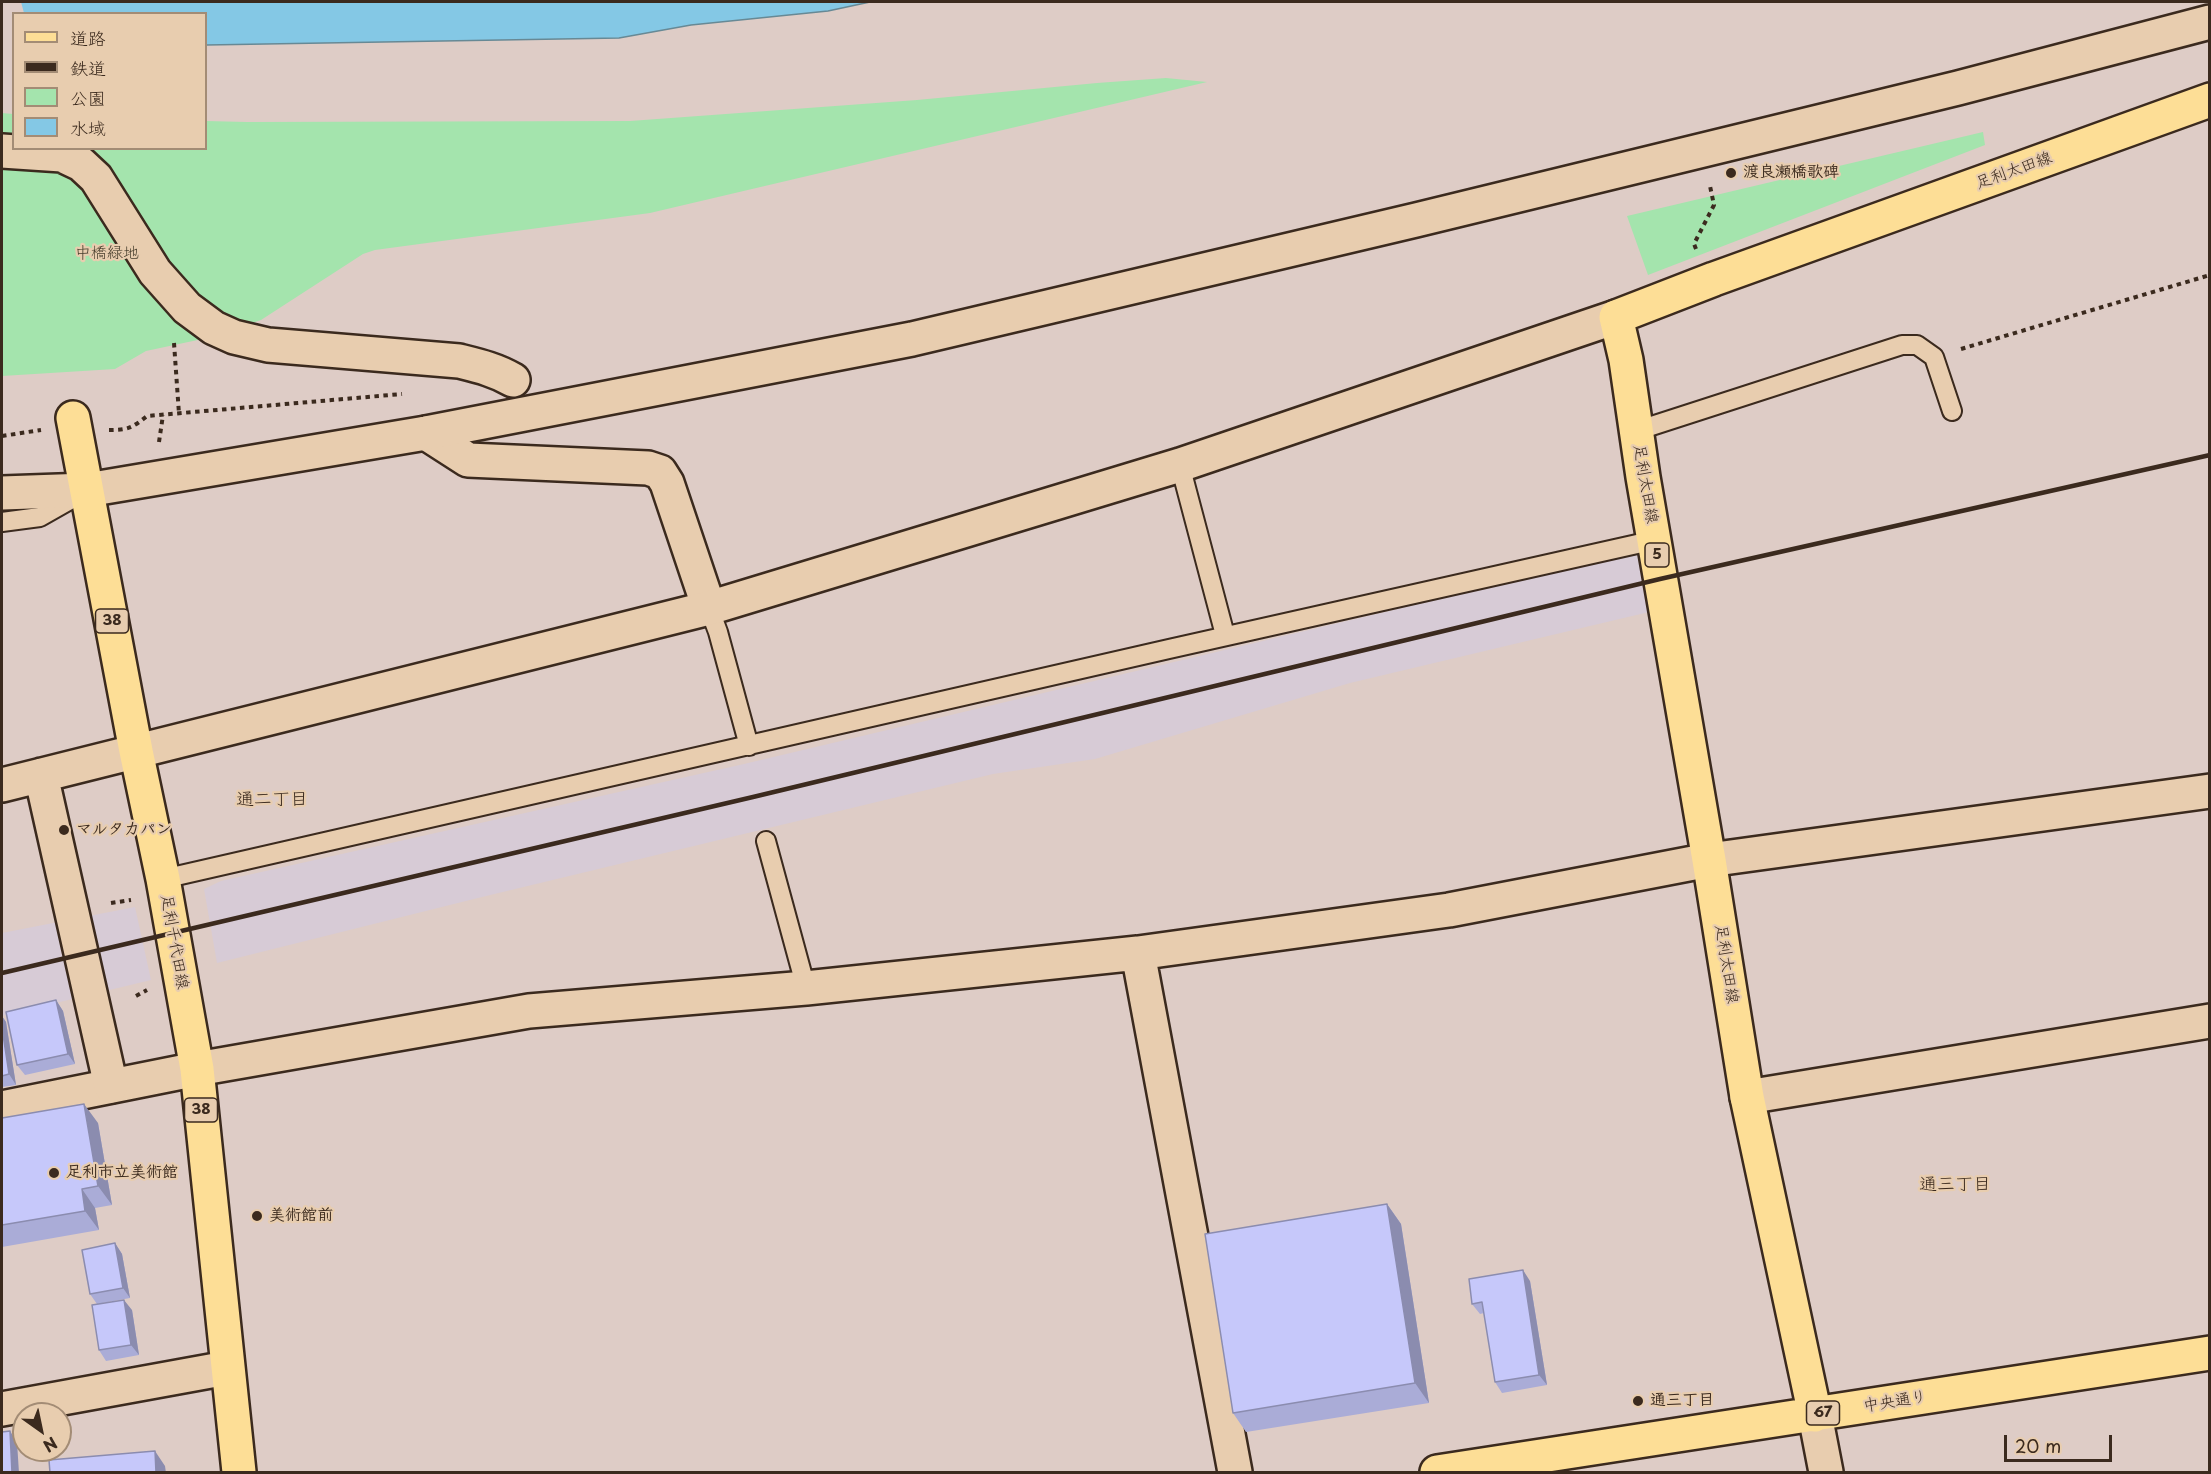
<!DOCTYPE html>
<html>
<head>
<meta charset="utf-8">
<style>
	body { margin:0 }
	#map { position:relative; width:2211px; height:1474px; overflow:hidden; background:#deccc6; font-family:"Playpen Sans","Klee One",sans-serif }
	canvas { display:block }
	.frame { position:absolute; inset:0; border:3px solid #3b2a1e; pointer-events:none }
	.legend { position:absolute; left:12px; top:12px; width:195px; height:138px; box-sizing:border-box; background:#e8cdaf; border:2px solid #a38c75; margin:0; padding:8px 10px; list-style:none; font-size:18px; color:#3b2a1e }
	.legend li { display:flex; align-items:center; gap:12px; height:30px }
	.legend b { width:30px; border:2px solid #a38c75 }
	.north { position:absolute; left:12px; top:1402px; width:60px; height:60px; box-sizing:border-box; background:#e8cdaf; border:2px solid #a38c75; border-radius:50%; rotate:147deg; font-size:16px; font-weight:700; line-height:24px; text-align:center; color:#3b2a1e }
	.north::after { content:''; display:block; margin:auto; width:21px; height:27px; background:#3b2a1e; clip-path:polygon(50% 0,100% 100%,50% 72%,0 100%) }
	.scale { position:absolute; left:2004px; top:1435px; width:108px; height:27px; box-sizing:border-box; border:3px solid #3b2a1e; border-top:0; padding-left:8px; font-size:18px; line-height:21px; white-space:nowrap; color:#3b2a1e; -webkit-text-stroke:4px #e8cdaf; paint-order:stroke }
</style>
</head>
<body>
<div id="map">
<canvas width="2211" height="1474"></canvas>
<div class="frame"></div>
<ul class="legend">
<li><b style="height:8px;background:#fdde96"></b>道路</li>
<li><b style="height:8px;background:#3b2a1e"></b>鉄道</li>
<li><b style="height:16px;background:#a4e4ad"></b>公園</li>
<li><b style="height:16px;background:#84c8e5"></b>水域</li>
</ul>
<div class="north">N</div>
<div class="scale">20 m</div>
</div>
<script>
const ctx = document.querySelector('canvas').getContext('2d');
ctx.lineJoin = 'round';
function fillPath(path, color) { ctx.fillStyle = color; ctx.fill(path, 'evenodd'); }
function stroke(path, color, width, dash) { ctx.strokeStyle = color; ctx.lineWidth = width; ctx.lineCap = dash ? 'butt' : 'round'; ctx.setLineDash(dash || []); ctx.stroke(path); }
function write(font, color, halo, rows, align = 'center') {
  ctx.font = font + ' "Playpen Sans","Klee One",sans-serif'; ctx.lineWidth = 4.5; ctx.setLineDash([]); ctx.textBaseline = 'middle'; ctx.strokeStyle = halo; ctx.fillStyle = color; for (const [text, x, y, turn = 0] of rows) {
    ctx.save(); ctx.translate(x, y); ctx.rotate((+turn || 0) * Math.PI / 180); ctx.textAlign = isNaN(turn) ? turn : align; if (halo) ctx.strokeText(text, 0, 0); ctx.fillText(text, 0, 0); ctx.restore();
  }
}
fillPath(new Path2D(`
	M1638,552L1649,612L1350,683L1095,759L993,774L482,897L217,963L204,889L221,881L744,764Z
	M135,907L151,980L2,1016V933Z`), '#d7cbd6');
fillPath(new Path2D(`
	M1166,78L1207,82L650,213L375,250L363,254L261,320L207,338L146,351L115,369L2,376V113L13,114L14,148H206V121L247,122L630,121L917,100L1097,83Z
	M1983,132L1985,145L1648,275L1627,216Z`), '#a4e4ad');
const water = new Path2D(`
	M2,2H870L828,11L691,25L619,38L206,45V14H14Z`);
fillPath(water, '#84c8e5');
stroke(water, '#678995', 1.5);
fillPath(new Path2D(`
	M2,2H21L24,13L14,14V27L2,24Z`), '#deccc6');
const lane = new Path2D(`
	M1636,431L1902,345H1917L1934,357L1952,411
	M1180,465L1225,635
	M2,522L40,517L77,496
	M709,608L718,632L749,746
	M766,841L806,988
	M163,879C661,766 1157,650 1655,540`);
const street = new Path2D(`
	M2,151L62,155L81,164L96,178L155,272L187,308L214,328L234,337L268,345L459,361C479,366 496,370 513,380
	M426,433L468,460L648,468L660,472L667,483L709,608
	M1138,953L1235,1472
	M1747,1097L2210,1021
	M2,1108L197,1069L529,1011L806,988L1138,953L1449,910L1709,860L2210,791
	M2,1409L227,1368
	M1815,1415L1826,1472`);
const secondary = new Path2D(`
	M2,493L87,490L426,433L912,339L1416,220L1958,88L2210,22
	M41,775L111,1086
	M2,785L709,608L1180,465L1616,317`);
const primary = new Path2D(`
	M73,418L136,751L163,879L197,1069L239,1472
	M1815,1415L1747,1097L1709,860L1643,477L1626,360L1616,317L1714,279L2210,100
	M1437,1472L2210,1353`);
stroke(lane, '#3b2a1e', 22);
stroke(street, '#3b2a1e', 38);
stroke(secondary, '#3b2a1e', 38);
stroke(primary, '#3b2a1e', 38);
stroke(new Path2D(`
	M1696,249L1694,244L1714,205L1710,186
	M174,343L179,414
	M1961,349L2210,275
	M109,430C128,430 132,428 147,416L402,394
	M2,436L41,430
	M159,442L163,415
	M111,903L131,900
	M136,996L147,990`), '#3b2a1e', 4, [4.5, 4.5]);
stroke(lane, '#e8cdaf', 18);
stroke(street, '#e8cdaf', 33);
stroke(secondary, '#e8cdaf', 33);
stroke(primary, '#fdde96', 33);
stroke(new Path2D(`
	M2,973L753,797L1660,579L2210,455`), '#3b2a1e', 4.5);
fillPath(new Path2D(`
	M56,1000L63,1011L75,1064L25,1075L17,1065Z
	M2,1016L6,1022L16,1085L2,1087Z
	M2,1118L98,1123L112,1205L95,1208L99,1230L2,1247Z
	M1387,1204L1401,1224L1429,1403L1246,1432L1233,1413Z
	M115,1243L122,1254L130,1298L97,1304L90,1294Z
	M1530,1281L1547,1385L1502,1393L1495,1382L1484,1313L1480,1314L1472,1304Z
	M132,1310L139,1355L106,1361L99,1350Z`), '#aaacd7');
fillPath(new Path2D(`
	M56,1000L63,1011L75,1064L68,1054Z
	M2,1016L6,1022L16,1085L9,1074L2,1028Z
	M84,1104L98,1123L112,1205L98,1186Z
	M82,1189L95,1208L99,1230L85,1211Z
	M1387,1204L1401,1224L1429,1403L1415,1383Z
	M115,1243L122,1254L130,1298L123,1288Z
	M1523,1270L1530,1281L1547,1385L1539,1375Z
	M124,1300L132,1310L139,1355L131,1345Z
	M10,1431L17,1442L19,1473H12Z
	M155,1451L165,1466L166,1473H156Z`), '#8b8caf');
const building = new Path2D(`
	M56,1000L68,1054L17,1065L6,1012Z
	M2,1028L9,1074L2,1076Z
	M84,1104L98,1186L82,1189L85,1211L2,1225V1118Z
	M1387,1204L1415,1383L1233,1413L1205,1234Z
	M115,1243L123,1288L90,1294L82,1250Z
	M1523,1270L1539,1375L1495,1382L1482,1302L1472,1304L1469,1279Z
	M124,1300L131,1345L99,1350L92,1305Z
	M10,1431L12,1473H2V1432Z
	M155,1451L156,1473H50L49,1460Z`);
fillPath(building, '#c6c8fa');
stroke(building, '#8b8caf', 1.5);
for (const [x, y, r, color] of [
	[1731,173,6,"#3b2a1e"],
	[64,830,6,"#3b2a1e"],
	[54,1173,6,"#3b2a1e"],
	[257,1216,6,"#3b2a1e"],
	[1638,1401,6,"#3b2a1e"]
]) { const dot = new Path2D(); dot.arc(x, y, r, 0, 2 * Math.PI); ctx.fillStyle = color; ctx.fill(dot); stroke(dot, '#e8cdaf', 2); }
for (const [x, y, w] of [
	[1657,555,24],
	[112,621,33],
	[201,1110,33],
	[1823,1413,33]
]) { const box = new Path2D(); box.roundRect(x - w / 2, y - 12, w, 24, 4.5); ctx.fillStyle = '#e8cdaf'; ctx.fill(box); stroke(box, '#3b2a1e', 1.5); }
write('bold 15px', '#3b2a1e', null, [
	["5",1657,555],
	["38",112,621],
	["38",201,1110],
	["67",1823,1413]
]);
write('16px', '#3b2a1e', '#e8cdaf', [
	["足利太田線",2014,171,-20],
	["足利太田線",1645,484,80],
	["足利千代田線",174,942,80],
	["足利太田線",1726,964,81],
	["中央通り",1895,1402,-9]
]);
write('bold 16px', '#3b2a1e', '#e8cdaf', [
	["渡良瀬橋歌碑",1743,173],
	["マルタカパン",76,830],
	["足利市立美術館",66,1173],
	["美術館前",269,1216],
	["通三丁目",1650,1401]
], 'left');
write('16px', '#463d2c', '#e8cdaf', [
	["中橋緑地",107,254]
]);
write('18px', '#3b2a1e', '#e8cdaf', [
	["通二丁目",272,800],
	["通三丁目",1955,1185]
]);
</script>
</body>
</html>
